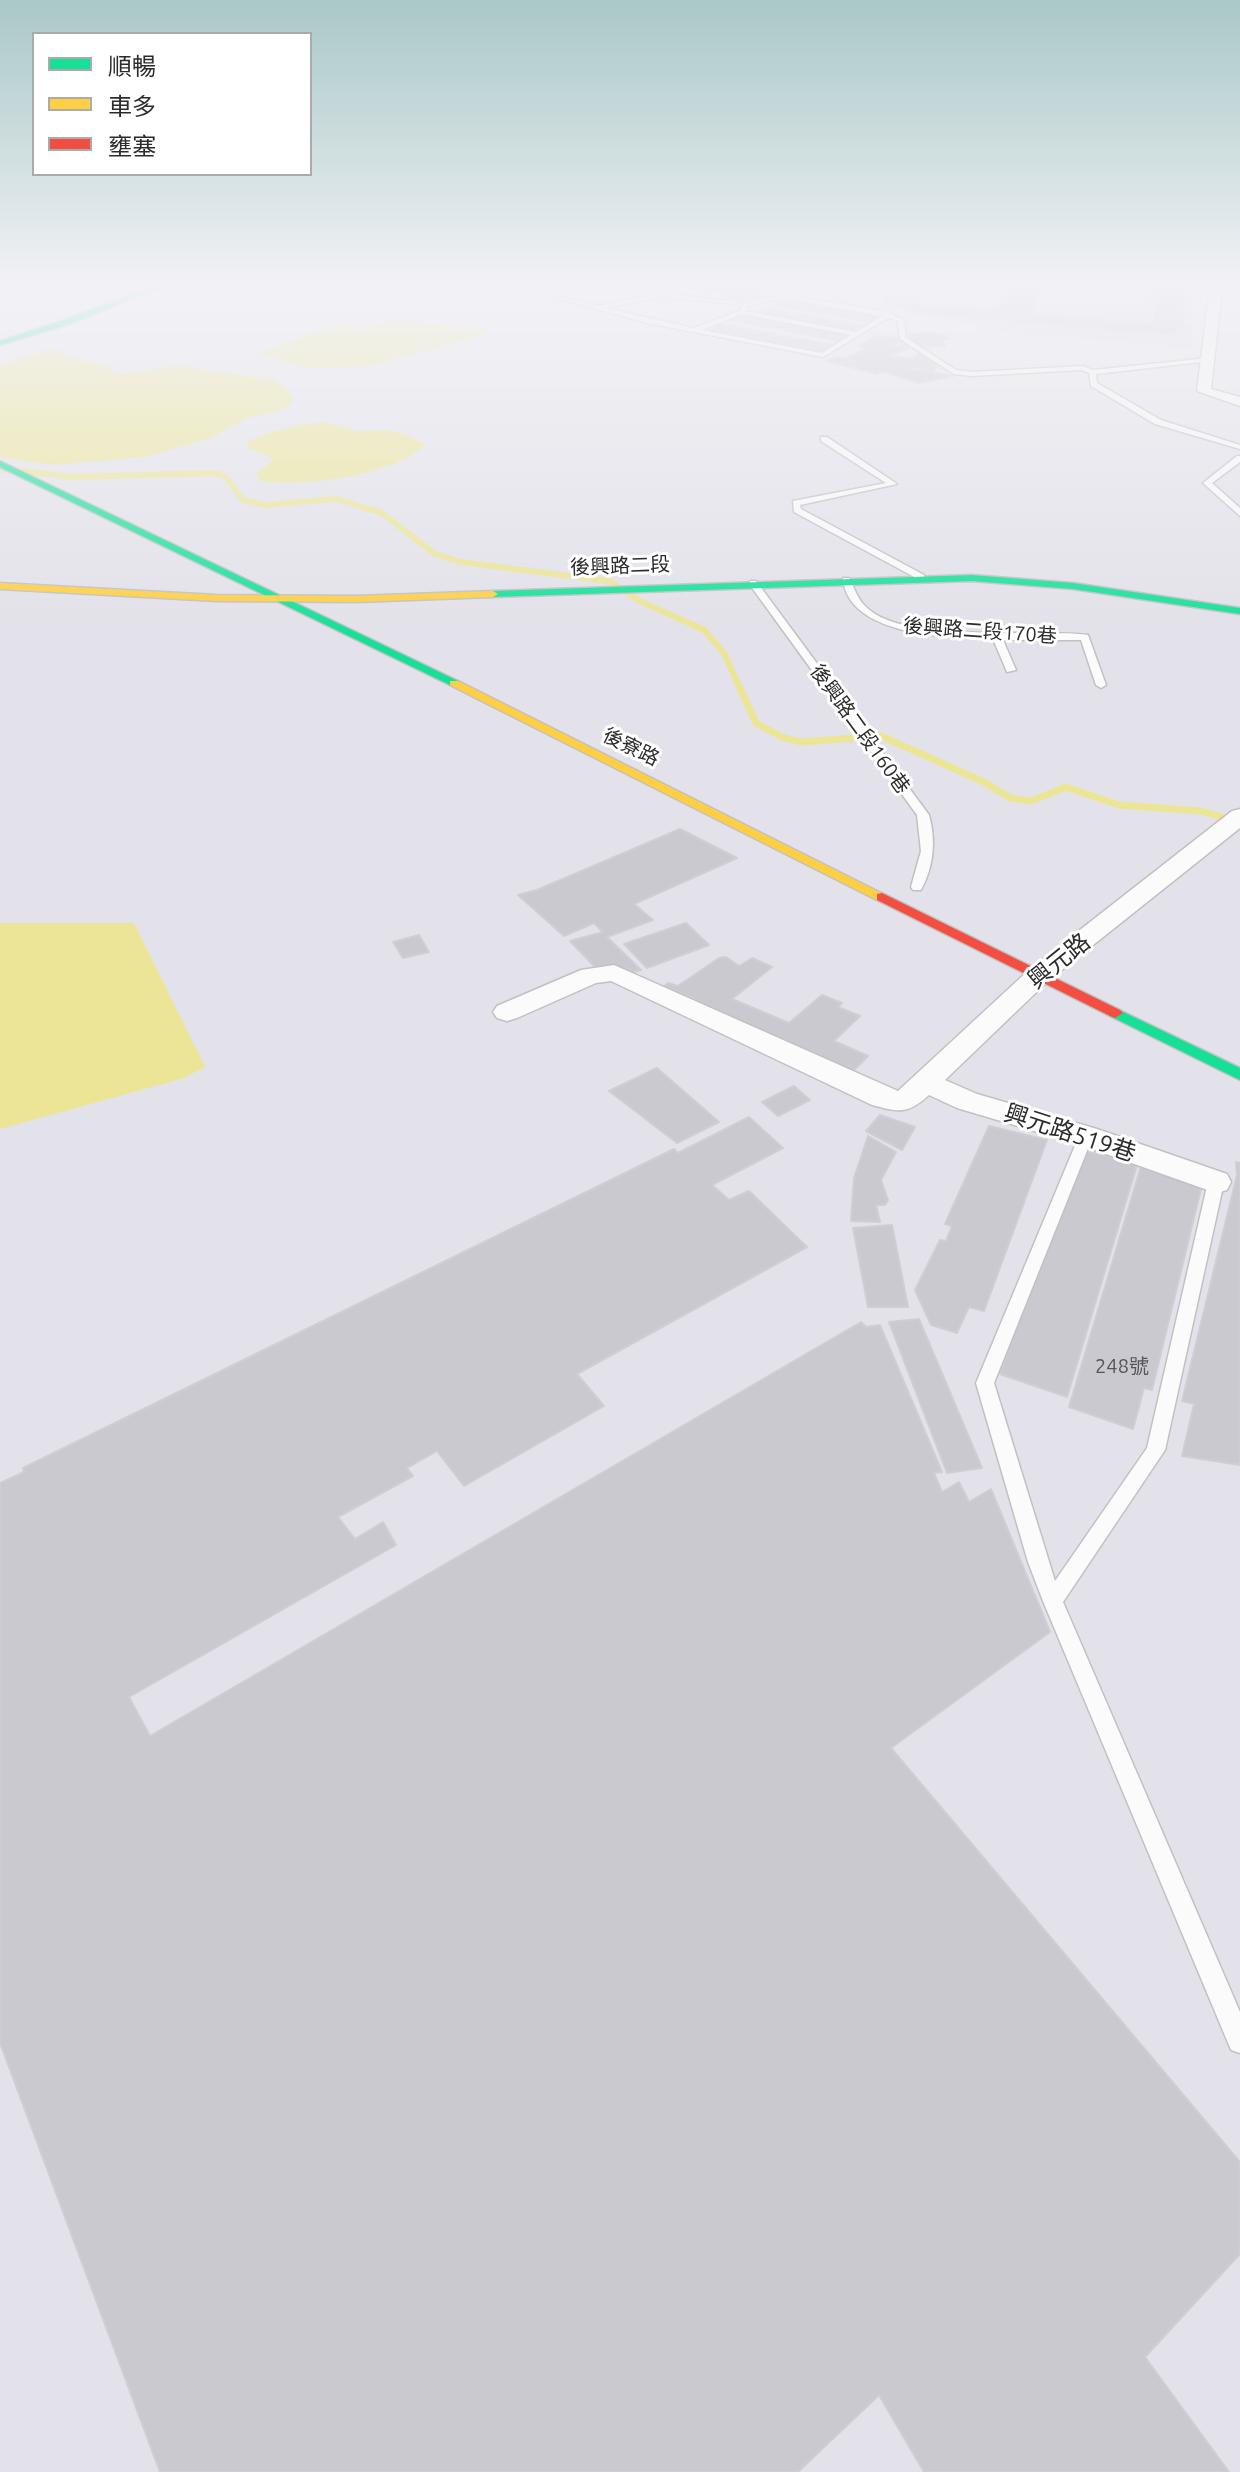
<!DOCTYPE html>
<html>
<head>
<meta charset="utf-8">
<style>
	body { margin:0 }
	#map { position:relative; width:1240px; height:2472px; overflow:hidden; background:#e3e2ea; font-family:Ubuntu,"Noto Sans TC",sans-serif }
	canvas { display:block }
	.legend { position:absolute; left:32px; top:32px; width:280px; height:144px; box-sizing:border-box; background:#fff; border:2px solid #ababab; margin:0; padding:10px 14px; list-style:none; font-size:24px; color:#2c2c2c }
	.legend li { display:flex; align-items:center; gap:16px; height:40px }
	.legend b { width:40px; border:2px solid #ababab }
</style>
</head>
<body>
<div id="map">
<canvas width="1240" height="2472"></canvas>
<ul class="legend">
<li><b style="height:10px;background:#16e098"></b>順暢</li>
<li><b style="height:10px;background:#ffcf43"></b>車多</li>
<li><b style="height:10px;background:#f24e42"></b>壅塞</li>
</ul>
</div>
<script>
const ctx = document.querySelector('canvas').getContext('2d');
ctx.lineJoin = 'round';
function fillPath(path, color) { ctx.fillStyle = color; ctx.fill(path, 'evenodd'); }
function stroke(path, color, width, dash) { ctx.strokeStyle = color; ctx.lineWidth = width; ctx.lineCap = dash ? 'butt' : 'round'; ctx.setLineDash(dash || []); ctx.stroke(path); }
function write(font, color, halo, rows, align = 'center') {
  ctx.font = font + ' Ubuntu,"Noto Sans TC",sans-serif'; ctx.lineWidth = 6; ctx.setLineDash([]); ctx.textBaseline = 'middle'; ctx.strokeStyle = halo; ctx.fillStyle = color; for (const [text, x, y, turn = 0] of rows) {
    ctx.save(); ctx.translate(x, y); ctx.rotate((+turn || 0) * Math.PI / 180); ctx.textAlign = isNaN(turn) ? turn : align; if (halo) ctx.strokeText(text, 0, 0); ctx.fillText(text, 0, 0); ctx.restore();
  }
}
fillPath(new Path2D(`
	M779,287H1197L1191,348L977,330L978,326Z`), '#ded6ed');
fillPath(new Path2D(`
	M805,287H918L905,307L882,305L886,296H841Z`), '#e7b8e7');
fillPath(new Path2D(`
	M391,320L486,329L490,333L371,366L306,368L261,355L262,351L339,325L368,327Z
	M52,348L76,359L104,365L119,374L178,366L272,379L287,389L294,398L286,409L248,418L208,439L144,457L51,465L0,457V365Z
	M326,422L357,431L393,430L426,444C395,476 303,487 260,481L256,474L273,460L266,455L249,449L247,442C272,430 298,424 326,422Z
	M0,923H134L205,1067L184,1078L0,1129Z`), '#ebe595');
stroke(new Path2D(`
	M0,468L71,477L215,473L225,476L243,500L265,505L337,499L382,513L435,554L461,562L609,581L640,601L704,630L724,653L739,686`), '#ebe595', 6);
stroke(new Path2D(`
	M738,684L756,723L782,737L800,742L881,736L984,782L1010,798L1031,801L1066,787L1119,805L1201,811L1240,822`), '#ebe595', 7);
const building = new Path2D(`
	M688,287H753L765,293V297L740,302L719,292L704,294Z
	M1008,287H1039L1050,291H1006Z
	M1156,287H1186L1183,305L1142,299L1153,298Z
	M1006,291L1038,294L1031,311L1039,314L1153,324L1156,303L1185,305L1183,327H1188L1176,328L1175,334L1149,333L904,312L908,303L997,311Z
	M784,299L879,316L868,322L774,305Z
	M767,308L862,325L852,331L756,313Z
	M741,315L854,336L844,342L729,320Z
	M723,324L838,346L826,352L711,330Z
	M933,333L945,335L949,339L943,340L945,346L919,347L908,334Z
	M875,336L899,338L898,341L904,342L889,344L901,346L905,344L909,348L887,356L913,359L919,353L940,363L933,371L915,367L910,369L954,376L918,383L882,371L877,374L826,361L836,357L858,362L846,359L868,348L860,346Z
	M680,829L737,858L634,904L653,920L607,937L641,970L628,974L594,966L570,941L603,932L594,923L564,936L518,895L537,890Z
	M686,923L709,945L647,968L624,944Z
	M419,935L429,952L403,958L393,942Z
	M726,957L739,966L752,958L772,967L732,999L789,1023L822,995L842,1003L838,1007L860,1016L834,1041L868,1056L852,1072L691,1003L695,999L664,986L668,983L678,986L719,958Z
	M657,1068L719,1122L677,1143L609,1091Z
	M794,1086L810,1100L778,1116L762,1102Z
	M880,1115L915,1127L902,1150L866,1131Z
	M749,1117L783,1148L712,1185L729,1200L749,1191L807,1247L577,1374L604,1406L464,1486L437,1451L407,1468L413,1476L338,1517L355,1539L383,1522L396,1545L129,1697L150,1736L861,1322L866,1327L880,1325L942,1472L934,1473L942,1492L959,1482L969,1502L991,1489L1050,1632L891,1748L1240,2162V2254L1145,2357L1229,2472H924L879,2395L798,2472H160L0,2043V1483L24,1472L23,1468L674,1149L678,1153Z
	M989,1126L1047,1140L984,1311L969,1307L957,1333L931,1325L915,1290L940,1240L946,1241L952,1226L945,1224Z
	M868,1136L896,1152L881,1180L888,1200L885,1205H876L880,1222L851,1221L854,1178Z
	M1077,1148L1137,1165L1067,1397L1000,1374Z
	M1236,1162L1240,1163V1465L1182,1456L1194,1404L1182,1401L1237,1175Z
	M1141,1166L1202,1185L1152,1390L1144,1388L1133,1429L1069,1407Z
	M892,1225L908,1307H868L853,1228Z
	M919,1319L982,1468L947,1473L889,1322Z`);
fillPath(building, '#cac9cf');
stroke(building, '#cfced5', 2);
const lane = new Path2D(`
	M517,287H526L597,306L662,293L739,302L736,304L662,297L605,308L694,328L739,311L743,304L775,296L755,287H763L783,294L889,312C902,322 907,313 905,337L956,370L972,372L1083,366L1093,370L1208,358L1210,361L1096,374L1097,383L1161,420L1240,445V449L1155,424L1091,386L1089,373L1082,370L972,376L954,374L900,339L898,320L888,318L823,357L647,323ZM781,298L881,316L856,332L745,311L747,306ZM742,314L851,335L822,353L702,330Z
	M607,287L639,288L642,290L616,293Z
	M821,437H827L897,484L800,505L801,509L924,575V579H918L794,512L793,501L886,483L821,441Z
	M1237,456H1240V462L1212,483L1240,508V516L1203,483Z
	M843,578H849C854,587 857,598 864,605C901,646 1037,628 1088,635L1106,685L1101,688L1096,685L1081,640H1003L1016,670L1007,672L993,639C949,638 847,636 843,578Z
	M750,581H756L929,815C936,840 934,866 921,890H913L911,887L921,851L917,815L750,585Z
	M1086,1131L1093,1136L994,1383L1055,1581L1147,1448L1208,1182L1216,1177L1221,1178L1224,1182L1165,1450L1063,1602L1240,2012V2053L1231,2050L1043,1601L1028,1562L976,1383L1079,1136Z`);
const street = new Path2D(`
	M1210,287H1222L1211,389L1240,397V406L1197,391Z
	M1240,809V828L1048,981L945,1080L977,1094L1097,1129L1227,1174L1231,1182L1227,1190L1216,1193L1075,1143L957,1108L929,1095C907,1115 899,1112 872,1105L611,981L596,983L517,1018L507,1021L497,1018L493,1012L497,1006L581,970L614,965L898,1091L1030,969L1232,811Z`);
const fast = new Path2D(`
	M152,287H161L70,324L0,345V341L64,320Z
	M0,461L458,681L460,683L450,685L0,467Z
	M972,575L1073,583L1240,608V614L1073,589L972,581L493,597L488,594L493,591Z
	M1115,1008L1240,1068V1080L1110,1016L1107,1013Z`);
const slow = new Path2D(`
	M0,583L216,595L357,596L493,591L498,594L493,597L357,602L216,601L0,589Z
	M450,681H458L889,897L887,900H877L450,685Z`);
const jam = new Path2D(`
	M882,893L1120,1010L1123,1013L1115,1018L1110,1016L877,900V894Z`);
stroke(lane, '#c1c1c2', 3);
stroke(street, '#c1c1c2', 3);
stroke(fast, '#c1c1c2', 3);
stroke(slow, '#c1c1c2', 3);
stroke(jam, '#c1c1c2', 3);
fillPath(lane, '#fbfbfc');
fillPath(street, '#fbfbfc');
fillPath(fast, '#16e098');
fillPath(slow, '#ffcf43');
fillPath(jam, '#f24e42');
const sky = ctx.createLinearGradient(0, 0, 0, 633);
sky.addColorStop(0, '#a9c8c7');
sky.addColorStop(0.45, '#f2f2f6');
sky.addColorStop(1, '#f2f2f600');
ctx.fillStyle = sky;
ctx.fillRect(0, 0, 1240, 633);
write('20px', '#2c2c2c', '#fff', [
	["後興路二段",620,566,-2],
	["後興路二段170巷",980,631,4],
	["後興路二段160巷",860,729,54],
	["後寮路",631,747,26]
]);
write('20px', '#565657', null, [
	["248號",1122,1366]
]);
write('24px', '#2c2c2c', '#fff', [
	["興元路",1059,961,-39],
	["興元路519巷",1070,1133,18]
]);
</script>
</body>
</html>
